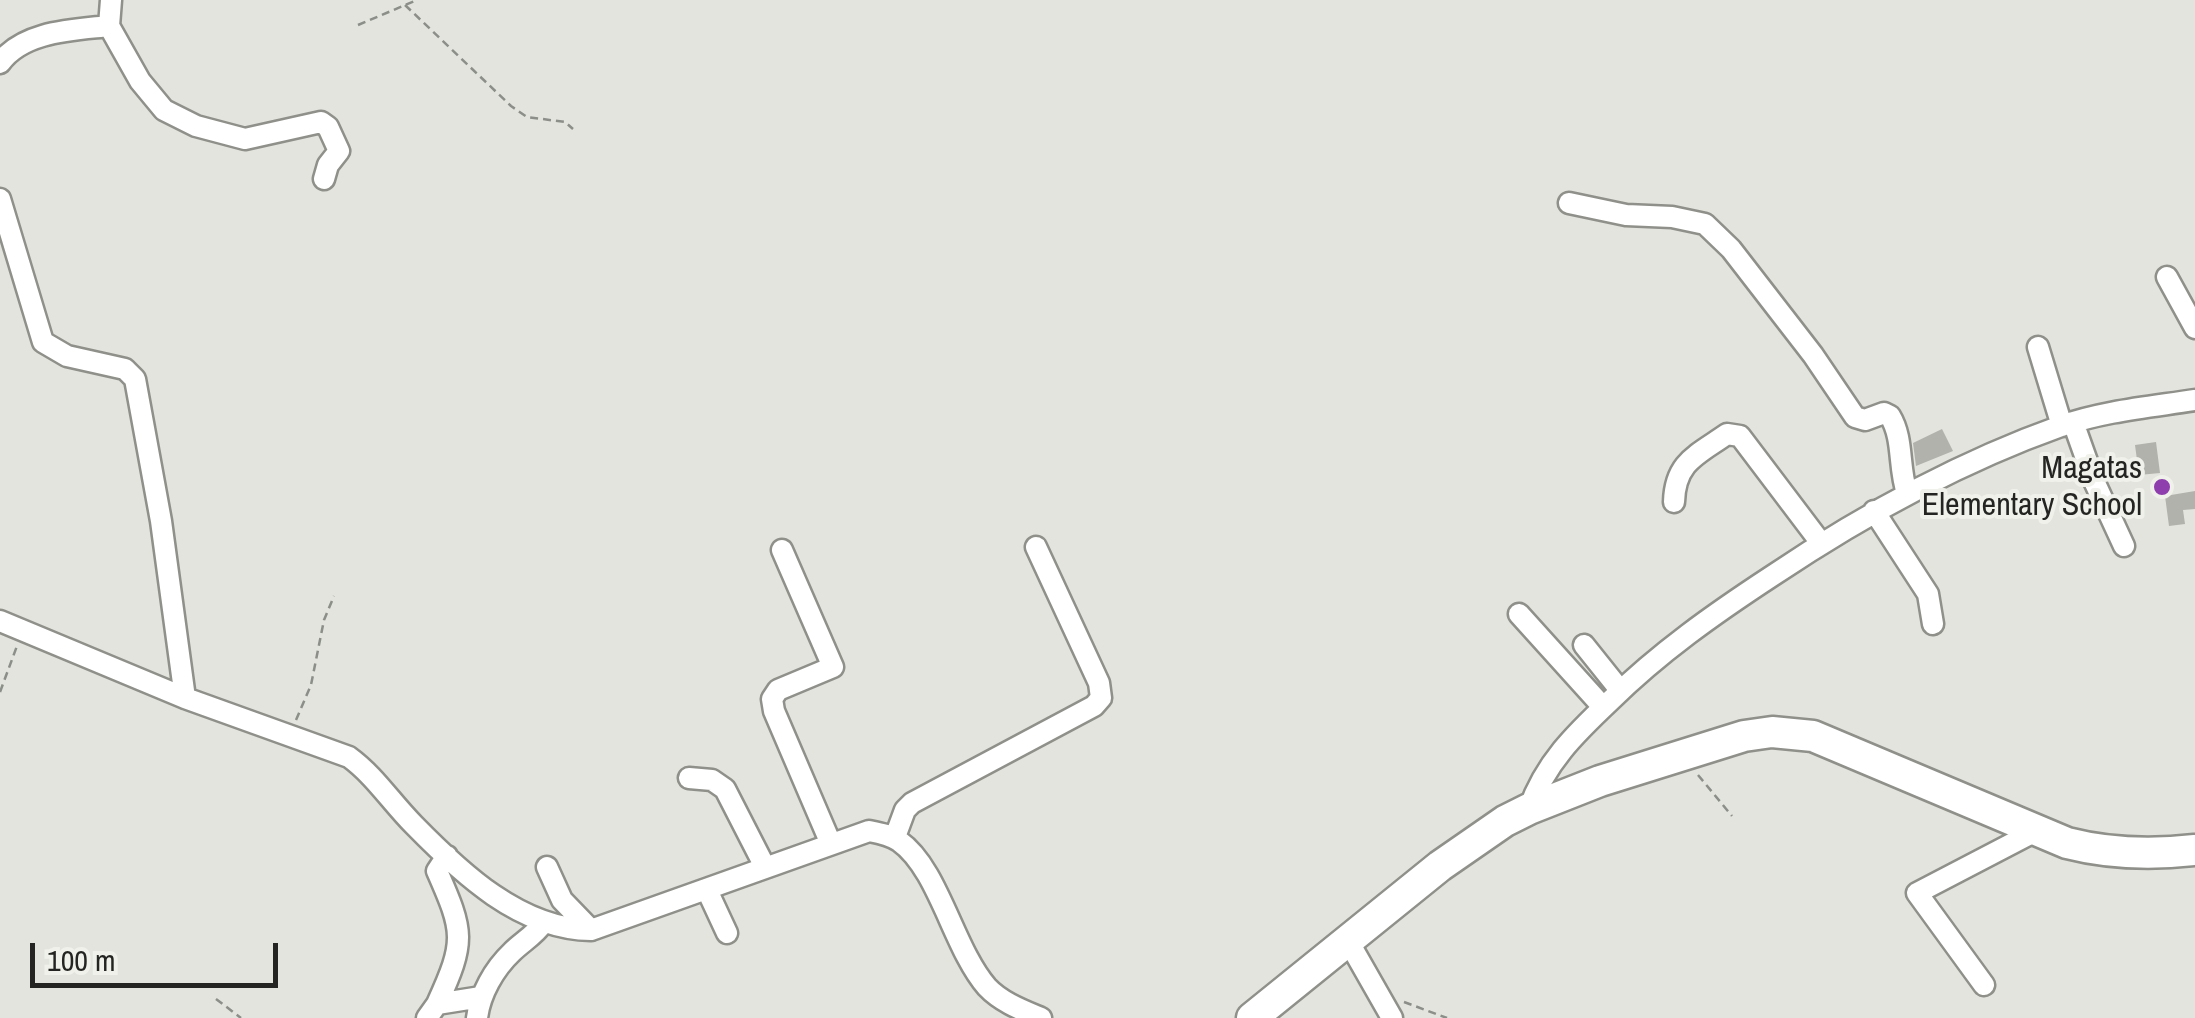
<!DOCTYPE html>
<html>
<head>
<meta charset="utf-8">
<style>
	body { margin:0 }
	#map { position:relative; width:2195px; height:1018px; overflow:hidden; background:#e2e4dd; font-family:"Archivo Narrow",sans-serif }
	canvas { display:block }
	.scale { position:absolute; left:30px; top:943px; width:248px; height:45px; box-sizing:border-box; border:5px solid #242522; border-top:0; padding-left:12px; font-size:30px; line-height:35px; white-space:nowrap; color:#242522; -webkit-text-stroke:8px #eff1ea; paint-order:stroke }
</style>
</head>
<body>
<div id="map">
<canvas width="2195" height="1018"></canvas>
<div class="scale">100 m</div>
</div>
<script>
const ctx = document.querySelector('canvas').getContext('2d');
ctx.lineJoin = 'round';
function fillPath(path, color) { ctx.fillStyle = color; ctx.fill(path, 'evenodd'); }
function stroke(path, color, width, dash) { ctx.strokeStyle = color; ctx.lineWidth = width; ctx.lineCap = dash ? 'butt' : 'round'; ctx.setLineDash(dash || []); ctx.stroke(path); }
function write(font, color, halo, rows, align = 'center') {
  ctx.font = font + ' "Archivo Narrow",sans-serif'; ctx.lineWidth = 8; ctx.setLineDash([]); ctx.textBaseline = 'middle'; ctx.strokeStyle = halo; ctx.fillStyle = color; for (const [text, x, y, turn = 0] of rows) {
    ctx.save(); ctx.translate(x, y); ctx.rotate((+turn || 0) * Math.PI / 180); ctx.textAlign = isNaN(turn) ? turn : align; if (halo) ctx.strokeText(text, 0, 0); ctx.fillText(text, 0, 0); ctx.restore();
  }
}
fillPath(new Path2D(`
	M1942,429L1953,451L1916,466L1913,443Z
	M2156,442L2160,473L2139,475L2135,445Z
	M2195,491V509L2183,510L2185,524L2169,526L2165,496Z`), '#b0b2ab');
const minor = new Path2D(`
	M109,26L111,0
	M0,63C23,31 73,30 109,26L140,81L164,110L196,126L245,139L321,122L328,127L339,151L328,165L324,179
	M0,199L43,342L67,356L125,369L135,379L161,521L185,698
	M1569,203L1626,215L1672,217L1705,224L1731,249L1813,355L1855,417L1865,420L1884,413L1890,416C1904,439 1898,467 1907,493
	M2167,277L2195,328
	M2038,347L2062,426
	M2073,422L2094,481L2124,546
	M1674,502C1675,462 1697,455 1727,434L1740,436L1821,543
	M1874,511L1928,594L1933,624
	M782,550L833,667L778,690L772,699L774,711L831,844
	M1519,614L1603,707
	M0,621L185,698L349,757C375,776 391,802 414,825C461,873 520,929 591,930L869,831C879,833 890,835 899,841C939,869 953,948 987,987C1001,1002 1022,1010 1041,1018
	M1584,645L1620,690
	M689,778L712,780L725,789L765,867
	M1529,809C1545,763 1575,734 1610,701C1660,652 1714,614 1772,576C1863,515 1957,463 2061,426C2104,411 2150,407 2195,400
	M895,837L905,810L912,803L1094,706L1101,698L1099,683L1036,547
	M547,867L562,900L591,930
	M707,890L727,933
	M1347,939L1392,1018
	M1984,985L1917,893L2036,831
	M437,1004C466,941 464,932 437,871L447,856
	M427,1018L437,1004L481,997
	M477,1018C480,994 494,969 512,952C522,942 535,935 543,923`);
const highway = new Path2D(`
	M1252,1018L1440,866L1505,821L1529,809L1600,781L1744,736L1772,732L1813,736L2067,843C2110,854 2151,855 2195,850`);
stroke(minor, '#8e9089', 25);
stroke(highway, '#8e9089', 35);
stroke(new Path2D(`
	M405,5L511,106L527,117L565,122L573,129
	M358,25L417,0
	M0,692L17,646
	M296,720L311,685L324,620L334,596
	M1698,775L1732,816
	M216,999L241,1018
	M1404,1002L1447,1018`), '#8c8e89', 2.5, [8, 5]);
stroke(minor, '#fff', 20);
stroke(highway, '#fff', 30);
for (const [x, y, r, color] of [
	[2162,487,10,"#8e3ead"]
]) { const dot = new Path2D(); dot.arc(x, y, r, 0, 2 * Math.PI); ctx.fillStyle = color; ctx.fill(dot); stroke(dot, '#eff1ea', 4); }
write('32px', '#242522', '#eff1ea', [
	["Magatas",2142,469],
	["Elementary School",2142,506]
], 'right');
</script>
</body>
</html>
